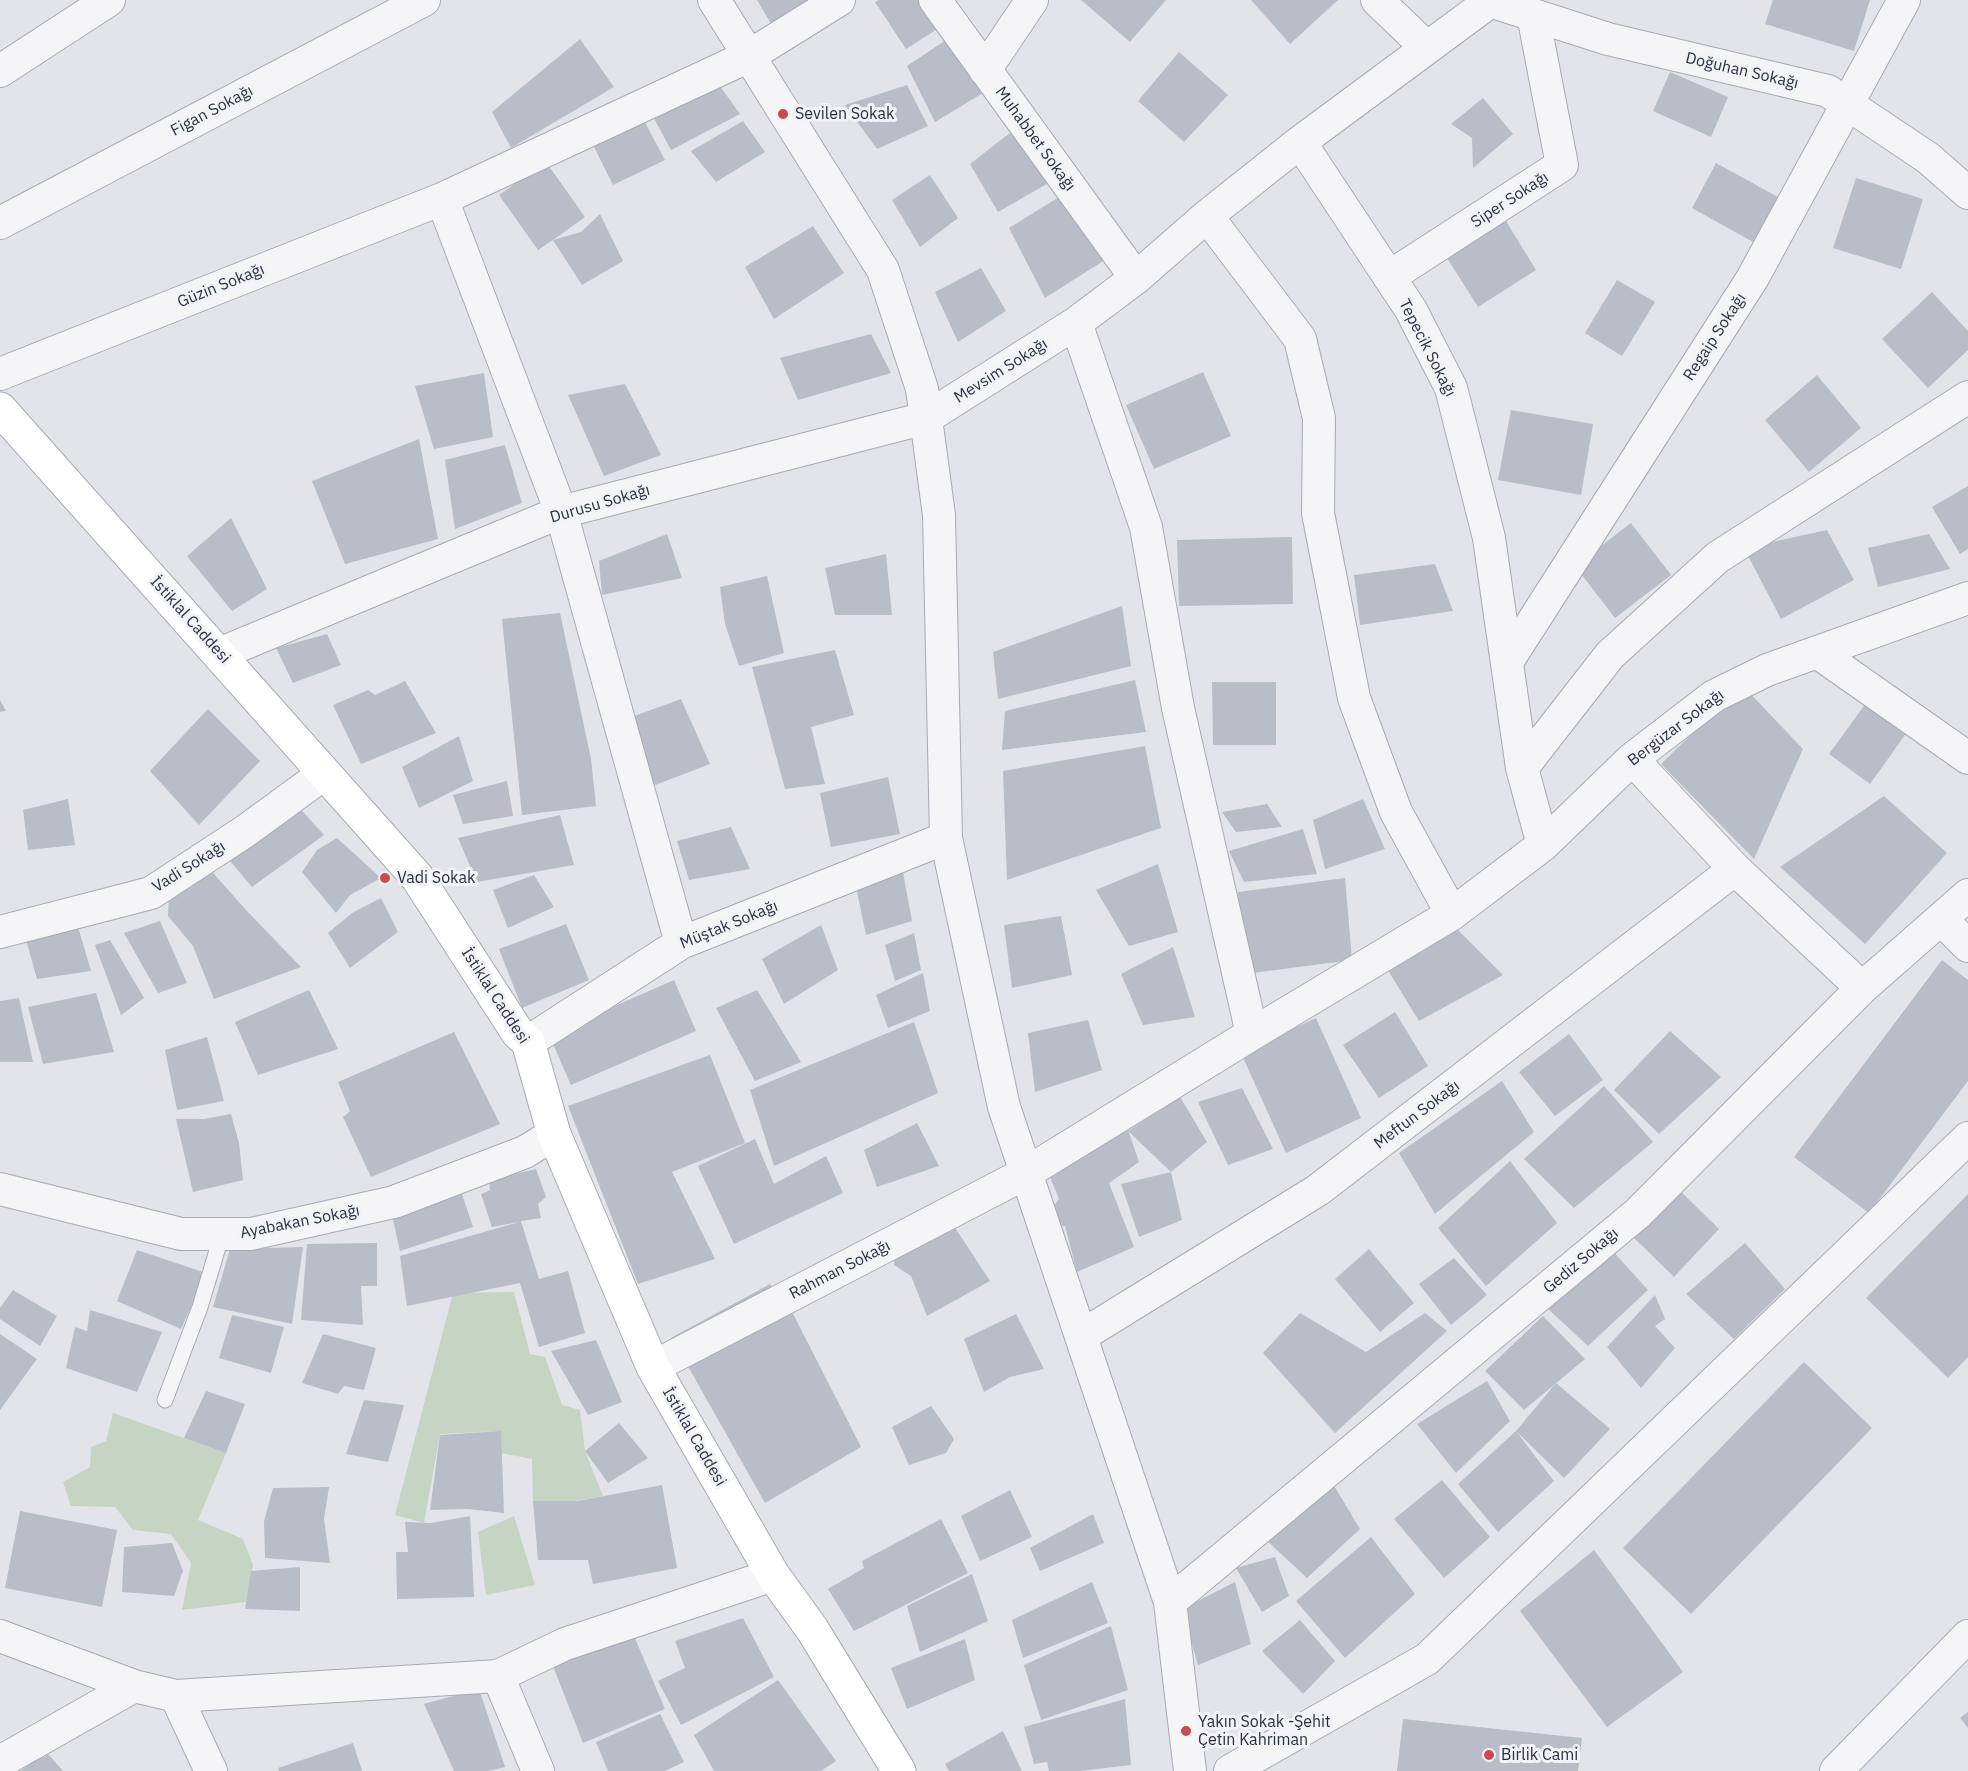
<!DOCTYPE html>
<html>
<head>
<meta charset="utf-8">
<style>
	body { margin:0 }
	canvas { display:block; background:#e2e4ea }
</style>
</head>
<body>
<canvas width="1968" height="1771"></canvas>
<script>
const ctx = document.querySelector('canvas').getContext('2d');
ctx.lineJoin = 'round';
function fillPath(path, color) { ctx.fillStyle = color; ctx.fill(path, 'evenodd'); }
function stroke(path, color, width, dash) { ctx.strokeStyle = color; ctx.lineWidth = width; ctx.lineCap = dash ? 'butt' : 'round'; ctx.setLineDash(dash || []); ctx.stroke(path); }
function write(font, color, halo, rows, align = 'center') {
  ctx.font = font + ' "IBM Plex Sans",sans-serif'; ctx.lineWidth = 6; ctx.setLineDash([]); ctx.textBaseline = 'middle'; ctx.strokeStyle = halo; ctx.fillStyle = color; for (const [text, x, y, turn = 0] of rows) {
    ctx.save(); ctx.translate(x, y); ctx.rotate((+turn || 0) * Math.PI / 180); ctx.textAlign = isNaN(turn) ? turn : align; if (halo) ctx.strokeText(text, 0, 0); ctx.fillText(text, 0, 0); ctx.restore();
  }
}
fillPath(new Path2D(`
	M514,1292L530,1354L545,1357L562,1405L580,1410L585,1451L603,1496L569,1502L533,1501L532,1459L501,1453L500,1431L440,1434L424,1523L395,1515L453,1293Z
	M113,1413L226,1453L198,1520L243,1539L253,1565L246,1602L182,1610L191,1563L171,1534L133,1530L115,1507L71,1506L63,1482L90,1467L91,1447L106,1441Z
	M514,1516L535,1585L486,1595L478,1532Z`), '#c5d4c3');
fillPath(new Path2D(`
	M757,0H816L776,32Z
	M879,0H922L942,26L906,49L875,2Z
	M1081,0H1166L1130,42Z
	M1251,0H1338L1290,44Z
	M1773,0H1870L1854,51L1765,24Z
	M952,36L988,90L935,122L907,66Z
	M580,39L614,87L511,148L492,112Z
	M1179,52L1228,95L1184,142L1138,101Z
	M1670,72L1728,97L1711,137L1653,111Z
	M717,82L740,114L671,150L651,113Z
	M907,85L928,126L877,149L845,105Z
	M1483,98L1513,134L1473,168L1472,138L1451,124Z
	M641,115L665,160L613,185L594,147Z
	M743,121L765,152L716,182L691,151Z
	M1015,129L1052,181L998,212L970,164Z
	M546,162L585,217L553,240L581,232L600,214L623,261L582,285L553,240L538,250L499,195Z
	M1716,163L1778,197L1753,242L1692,208Z
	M930,175L958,218L920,247L892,200Z
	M1856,178L1923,199L1901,269L1833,248Z
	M1064,194L1108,258L1045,298L1009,228Z
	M1506,221L1536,270L1478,307L1447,258Z
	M813,226L844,273L774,319L745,267Z
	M981,268L1006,311L958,342L935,292Z
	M1617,280L1655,302L1622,356L1585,333Z
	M1932,292L1968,331V350L1928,388L1882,339Z
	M871,334L891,373L798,400L780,358Z
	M1203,372L1231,436L1154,469L1126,405Z
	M484,373L493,437L434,449L415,386Z
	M1817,375L1861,428L1809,472L1765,420Z
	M625,384L661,455L604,476L568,395Z
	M1511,410L1593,424L1581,495L1498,480Z
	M419,439L438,539L345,564L312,481Z
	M505,445L522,503L455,529L445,460Z
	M1968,486V549L1960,554L1932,507Z
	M231,518L267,589L232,611L187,556Z
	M1631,523L1671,575L1615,618L1575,566Z
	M1827,530L1854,580L1781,619L1744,548Z
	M667,534L682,578L602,595L599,561Z
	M1929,534L1950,569L1878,587L1868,548Z
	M1292,537L1293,604L1179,606L1177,540Z
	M886,554L892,615H835L825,568Z
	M1435,564L1453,611L1360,625L1354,575Z
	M767,576L784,653L739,666L725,624L720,587Z
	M1122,606L1131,666L998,699L993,652Z
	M560,613L591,759L596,806L522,815L502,619Z
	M327,634L341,665L293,683L276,648Z
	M835,650L854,715L811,727L825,784L785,789L752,667Z
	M1135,680L1146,732L1002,750L1005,711Z
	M405,681L436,733L361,764L333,705L368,690L375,695Z
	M1212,682H1276V745H1213Z
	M1742,685L1803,749L1754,859L1661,764Z
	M681,699L710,764L650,787L629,718Z
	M1869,699L1910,728L1870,784L1829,754Z
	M0,700L6,711L0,712Z
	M208,709L260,761L199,825L150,771Z
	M459,736L473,781L419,808L402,767Z
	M1145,746L1161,828L1007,880L1003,771Z
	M888,777L900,834L831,847L820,793Z
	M507,781L513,816L463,824L453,795Z
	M1884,796L1947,853L1865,944L1780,867Z
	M68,799L75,845L28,850L23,810Z
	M1363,799L1385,849L1325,869L1313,820Z
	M295,803L324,835L252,887L225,855Z
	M1267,804L1282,827L1236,832L1222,812Z
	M560,815L574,865L477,882L458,838Z
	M731,827L750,869L689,880L677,841Z
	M1303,829L1317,874L1244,882L1229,851Z
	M337,838L381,878L350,895L336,913L302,872L317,850Z
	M1158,864L1178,932L1129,946L1096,890Z
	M207,866L246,910L301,967L214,999L193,946L168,916L169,892Z
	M902,867L912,921L866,935L855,882Z
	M534,875L554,907L508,928L493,890Z
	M1345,878L1352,960L1245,974L1238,892Z
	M381,898L398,932L350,968L328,933L352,913Z
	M1061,916L1072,975L1012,988L1004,925Z
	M76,920L91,971L37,979L24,933Z
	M160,921L187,983L158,993L124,933Z
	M566,924L589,980L522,1008L499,949Z
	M821,925L838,970L784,1004L762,959Z
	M1457,929L1503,975L1419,1021L1386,967Z
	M914,933L921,970L895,981L885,945Z
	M110,940L144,998L121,1015L95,945Z
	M1173,947L1195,1017L1143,1025L1121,974Z
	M1942,960L1968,980V1081L1869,1213L1794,1157Z
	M923,973L930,1011L888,1028L876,995Z
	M674,980L696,1031L571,1085L549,1035Z
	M309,990L338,1049L258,1075L235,1022Z
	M757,990L801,1062L755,1081L716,1008Z
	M96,993L114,1052L43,1064L28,1007Z
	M19,998L33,1062H0V1001Z
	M1395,1012L1428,1066L1379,1098L1343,1045Z
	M1316,1018L1361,1118L1286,1153L1241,1053Z
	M1088,1020L1102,1070L1035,1092L1028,1033Z
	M914,1022L938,1093L774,1166L750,1090Z
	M1670,1031L1721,1077L1659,1134L1614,1090Z
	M454,1032L500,1124L371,1177L343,1117L350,1111L338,1082Z
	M1569,1034L1603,1080L1555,1116L1519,1072Z
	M207,1037L224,1101L177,1110L165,1050Z
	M710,1055L745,1143L672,1172L715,1259L638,1284L568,1106Z
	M1502,1081L1534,1132L1435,1214L1399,1153Z
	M1604,1086L1653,1142L1574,1208L1524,1159Z
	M1242,1088L1273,1149L1228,1165L1198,1102Z
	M1180,1097L1207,1142L1171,1172L1128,1131Z
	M231,1114L239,1143L243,1180L193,1192L176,1119H204Z
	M917,1123L939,1166L877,1187L864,1150Z
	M1126,1124L1139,1162L1109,1183L1134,1247L1077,1272L1065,1226H1056L1052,1209L1059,1199L1047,1170Z
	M755,1139L774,1184L826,1156L843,1193L734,1244L698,1166Z
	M1510,1161L1557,1223L1486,1286L1438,1228Z
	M536,1169L546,1197L538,1204L541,1218L521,1221L539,1279L568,1271L585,1333L539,1347L520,1283L407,1306L400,1256L519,1222L492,1227L481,1194L490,1190L489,1180Z
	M1171,1172L1182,1220L1139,1237L1121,1184Z
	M1677,1188L1719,1229L1674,1277L1628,1232Z
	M461,1191L473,1227L400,1251L391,1211Z
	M1968,1194V1357L1948,1378L1866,1298Z
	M952,1223L990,1281L927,1316L911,1276L894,1265L895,1255Z
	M377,1243V1286H361L363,1325L301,1320L307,1244Z
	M1745,1243L1785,1289L1734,1339L1686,1294Z
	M303,1247L292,1324L213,1307L230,1249Z
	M1610,1248L1648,1290L1588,1346L1546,1307Z
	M1369,1249L1414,1303L1380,1332L1335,1279Z
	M137,1250L206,1273L181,1329L117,1301Z
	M1454,1258L1487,1295L1451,1325L1419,1284Z
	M770,1284L778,1295L678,1347L671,1338Z
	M13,1290L57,1316L40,1346L0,1319V1308Z
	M1655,1295L1665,1319L1655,1326L1675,1348L1641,1388L1607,1347Z
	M789,1306L861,1447L765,1503L685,1361Z
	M90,1310L162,1332L137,1392L66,1368L75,1327L87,1331Z
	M1300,1313L1366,1352L1425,1313L1447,1331L1335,1433L1263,1353Z
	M1016,1314L1044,1369L1010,1377L984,1392L964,1339Z
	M232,1315L284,1327L271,1373L219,1358Z
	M1543,1316L1585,1359L1524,1410L1485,1371Z
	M0,1334L37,1359L0,1410Z
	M323,1334L376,1348L364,1390L344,1386L338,1394L302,1383Z
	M596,1340L622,1402L588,1415L551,1351Z
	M1804,1362L1872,1428L1691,1614L1623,1548Z
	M1487,1381L1510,1421L1456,1473L1417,1424Z
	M1556,1383L1610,1429L1564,1478L1516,1431L1554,1481L1498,1532L1458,1484L1516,1431Z
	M206,1391L245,1404L226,1453L184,1438Z
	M364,1400L404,1405L388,1462L346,1454Z
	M931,1406L954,1439L946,1453L909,1465L892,1427Z
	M619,1423L648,1458L608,1483L585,1451Z
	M501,1431L504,1513L468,1509L430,1510L440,1435Z
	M1442,1480L1490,1537L1444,1578L1394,1519Z
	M1333,1484L1360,1529L1307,1578L1265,1539Z
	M662,1485L677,1568L593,1584L588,1560H538L533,1501H578Z
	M329,1487L324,1519L330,1563L265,1558L264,1521L273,1488Z
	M1010,1490L1032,1537L980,1561L961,1516Z
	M20,1511L117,1530L102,1607L5,1588Z
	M1093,1514L1104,1543L1040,1571L1030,1548Z
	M470,1516L474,1597L397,1599L396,1552H408L405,1522L431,1523Z
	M941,1519L968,1573L854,1631L828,1589L864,1568L862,1561Z
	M1371,1537L1415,1594L1345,1658L1296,1601Z
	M172,1543L183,1571L174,1596L122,1592L124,1547Z
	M1594,1550L1683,1672L1607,1727L1520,1611Z
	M1275,1557L1289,1596L1262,1612L1236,1568Z
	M300,1567V1611L245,1609L251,1571Z
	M972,1574L988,1621L920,1652L907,1606Z
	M1092,1582L1108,1623L1023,1658L1012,1620Z
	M1235,1582L1251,1644L1198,1665L1182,1609Z
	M743,1618L774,1677L681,1725L658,1681L685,1668L675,1641Z
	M1300,1620L1335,1661L1303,1694L1262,1651Z
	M1111,1626L1128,1690L1041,1720L1024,1665Z
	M634,1636L665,1709L583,1743L553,1666Z
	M965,1639L975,1680L907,1709L891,1668Z
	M778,1680L836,1761L821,1771H714L694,1735Z
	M479,1689L505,1767L488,1771H454L424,1704Z
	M1125,1699L1131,1765L1080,1771H1049L1047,1762L1034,1764L1024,1727Z
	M1968,1712V1728L1960,1718Z
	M660,1714L684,1762L665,1771H608L596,1742Z
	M1403,1719L1582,1738L1578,1771H1397Z
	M1003,1731L1022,1771H949L945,1764Z
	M353,1743L362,1771H279L278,1768Z
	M48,1754L63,1771H21L40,1755L43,1758Z`), '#b9bdc7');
const lane = new Path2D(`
	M165,1400L200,1307L222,1234`);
const street = new Path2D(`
	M714,0L883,270L922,389L939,515L946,838L1004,1107L1170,1602L1190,1771
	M935,0L1136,278
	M1377,0L1427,48
	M1490,1L1608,39L1828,91L1928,158L1968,193
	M985,70L1032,0
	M0,71L109,0
	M1300,142L1492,0
	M1207,216L1300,142L1411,310L1451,388L1489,538L1522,768
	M0,223L424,0
	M1389,277L1562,165L1533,15
	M0,374L442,199
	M1817,652L1968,758
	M219,654L561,512L926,418L1076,323
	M1507,662L1752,279L1904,0
	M1632,759L1735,869L1862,988
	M1543,845L1632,759L1714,696L1767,670L1968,598
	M1942,920L1968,946
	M0,932L151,893L244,832L325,773
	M681,943L561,512L442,199L749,56L839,0
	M1252,1034L1452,914
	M528,1042L681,943L946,838
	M0,1189L181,1234H251L394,1202L525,1152L554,1134
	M1081,1336L1318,1190L1735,869
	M653,1367L1026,1173L1252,1034L1178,708L1146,527L1076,323L1136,278L1207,216L1300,339L1319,418L1318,513L1354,698L1396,812L1452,914L1543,845L1522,768L1610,655L1718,557L1968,397
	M1170,1602L1638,1213L1862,988L1968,895
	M0,1636L134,1686L176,1696
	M498,1676L538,1771
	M0,1762L134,1686
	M211,1771L176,1696L498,1676L565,1644L773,1575
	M1230,1771L1427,1659L1968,1138
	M1836,1771L1968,1636`);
const secondary = new Path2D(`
	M0,409L417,877L518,1033L528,1042L554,1134L653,1367L773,1575L812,1629L899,1771`);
stroke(lane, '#a7aab4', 17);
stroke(street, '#a7aab4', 34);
stroke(secondary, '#a7aab4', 35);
stroke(lane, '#f5f5f8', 15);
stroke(street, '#f5f5f8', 32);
stroke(secondary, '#fff', 33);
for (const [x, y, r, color] of [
	[783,114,6,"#cc4a4f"],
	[385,878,6,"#cc4a4f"],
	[1186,1731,6,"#cc4a4f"],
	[1489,1755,6,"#cc4a4f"]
]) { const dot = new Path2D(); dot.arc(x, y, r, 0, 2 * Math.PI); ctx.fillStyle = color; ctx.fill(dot); stroke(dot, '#f1f3f7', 2); }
write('16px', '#2a3042', '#f1f3f7', [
	["Doğuhan Sokağı",1742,71,13],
	["Figan Sokağı",212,111,-28],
	["Muhabbet Sokağı",1035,139,54],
	["Siper Sokağı",1510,200,-33],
	["Güzin Sokağı",221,286,-22],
	["Regaip Sokağı",1715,337,-57],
	["Tepecik Sokağı",1427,348,63],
	["Mevsim Sokağı",1001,371,-32],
	["Durusu Sokağı",600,504,-16],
	["İstiklal Caddesi",190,620,48],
	["Bergüzar Sokağı",1676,728,-37],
	["Vadi Sokağı",189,867,-32],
	["Müştak Sokağı",729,925,-22],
	["İstiklal Caddesi",495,996,57],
	["Meftun Sokağı",1417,1115,-37],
	["Ayabakan Sokağı",300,1222,-11],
	["Gediz Sokağı",1581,1261,-40],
	["Rahman Sokağı",840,1270,-27],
	["İstiklal Caddesi",694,1437,60]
]);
write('16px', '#2a3042', '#f1f3f7', [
	["Sevilen Sokak",795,114],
	["Vadi Sokak",397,878],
	["Yakın Sokak -Şehit",1198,1722],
	["Çetin Kahriman",1198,1740],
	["Birlik Cami",1501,1755]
], 'left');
</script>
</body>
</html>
